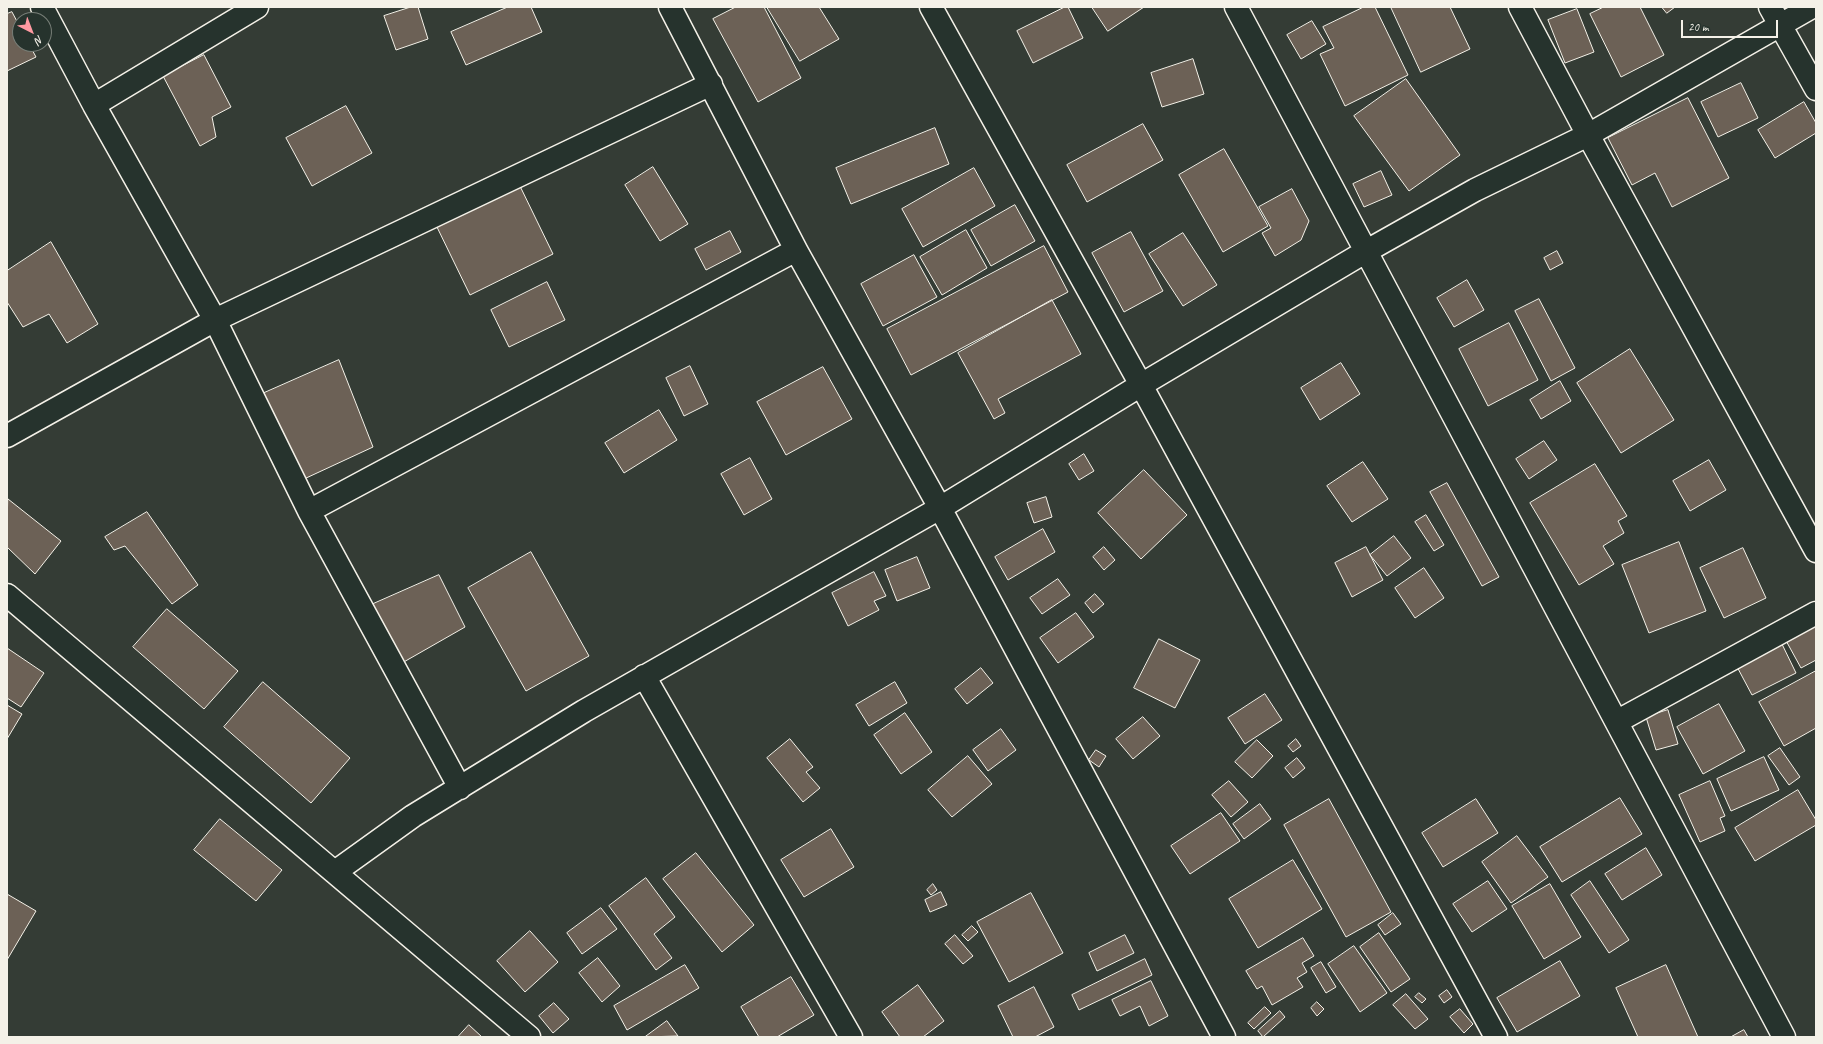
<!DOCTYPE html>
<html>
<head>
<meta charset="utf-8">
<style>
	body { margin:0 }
	#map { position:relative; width:1823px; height:1044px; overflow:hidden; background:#343c35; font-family:Caveat,sans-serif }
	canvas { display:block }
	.frame { position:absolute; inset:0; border:8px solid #f4f1e8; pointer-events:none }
	.north { position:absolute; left:12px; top:12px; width:40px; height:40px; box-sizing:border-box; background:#26332d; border:1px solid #787f78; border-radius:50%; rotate:138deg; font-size:11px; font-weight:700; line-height:16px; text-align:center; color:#f4f1e8 }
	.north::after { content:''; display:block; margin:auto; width:14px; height:18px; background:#ff9aa2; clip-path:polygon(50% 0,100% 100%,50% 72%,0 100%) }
	.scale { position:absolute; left:1681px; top:20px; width:97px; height:18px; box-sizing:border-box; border:2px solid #f4f1e8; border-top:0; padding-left:5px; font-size:12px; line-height:14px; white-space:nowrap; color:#f4f1e8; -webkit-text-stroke:3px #26332d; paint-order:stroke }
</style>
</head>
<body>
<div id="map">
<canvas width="1823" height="1044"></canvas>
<div class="frame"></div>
<div class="north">N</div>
<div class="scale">20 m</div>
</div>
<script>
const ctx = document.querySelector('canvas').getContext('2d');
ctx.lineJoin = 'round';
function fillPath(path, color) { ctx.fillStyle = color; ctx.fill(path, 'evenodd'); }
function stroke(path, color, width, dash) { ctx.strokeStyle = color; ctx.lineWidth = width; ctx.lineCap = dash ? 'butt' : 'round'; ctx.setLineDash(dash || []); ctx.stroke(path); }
const building = new Path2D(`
	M411,7H418L428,39L396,50L384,16Z
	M508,7H531L542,32L466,65L451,32Z
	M736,7H764L801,78L758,102L713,19Z
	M767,7H819L839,39L800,61Z
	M1065,7H1068L1083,38L1033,63L1017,31Z
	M1092,7H1144L1108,31Z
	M1364,7H1375L1408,75L1345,106L1320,54L1334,48L1323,27Z
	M1391,7H1450L1470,49L1421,72Z
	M1604,7H1640L1664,55L1621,77L1590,14Z
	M1662,7H1675L1667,13Z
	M1577,9L1594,52L1565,63L1548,20Z
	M12,12L20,27V44H29L36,57L7,71V14Z
	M1312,21L1326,44L1301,59L1287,35Z
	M204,55L231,107L212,117L216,137L200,146L163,76Z
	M1193,59L1204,94L1162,107L1151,73Z
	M1406,79L1460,155L1409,191L1354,116Z
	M1741,83L1758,118L1718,137L1701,102Z
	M1688,98L1729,178L1672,207L1655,173L1632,185L1608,138Z
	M1804,102L1816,123V133L1775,158L1758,130Z
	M346,106L372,153L312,186L286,138Z
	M1143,124L1163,160L1087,202L1067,165Z
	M935,128L949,164L851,204L836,168Z
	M1224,149L1268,226L1223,252L1179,175Z
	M653,167L688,224L660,241L625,185Z
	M974,168L995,206L923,247L902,209Z
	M1381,171L1392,195L1364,207L1353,184Z
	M518,182L553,254L470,295L435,223Z
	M1292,189L1309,221L1301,240L1275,256L1262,233L1271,228L1259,207Z
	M1015,205L1035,241L991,266L971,230Z
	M966,230L987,268L942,295L920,257Z
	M730,231L741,252L706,270L695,249Z
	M1131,232L1163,291L1124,312L1092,253Z
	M1183,233L1217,285L1183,306L1149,254Z
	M51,242L98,324L67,343L49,314L23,327L7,302V271Z
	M1044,246L1068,292L911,375L887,329Z
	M1557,251L1563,263L1550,270L1544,258Z
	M914,255L937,297L883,326L861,284Z
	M1467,280L1484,310L1454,327L1437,298Z
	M547,282L565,320L509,347L491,310Z
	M1539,299L1575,368L1551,381L1515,311Z
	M1052,300L1081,354L998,399L1005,413L994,419L958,353Z
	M1509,323L1538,380L1488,406L1459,349Z
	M1630,349L1674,420L1621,453L1577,383Z
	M339,360L373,447L304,479L262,394Z
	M1341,363L1360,394L1320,420L1301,388Z
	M690,366L708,404L684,416L666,378Z
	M823,367L852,419L786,455L757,402Z
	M1560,381L1571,401L1541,419L1530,400Z
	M659,410L677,440L624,473L605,443Z
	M1544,441L1557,460L1529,479L1516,459Z
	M1084,454L1094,471L1079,480L1069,464Z
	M750,458L772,499L744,515L721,474Z
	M1709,460L1726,490L1690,511L1673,481Z
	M1363,462L1388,499L1352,522L1327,486Z
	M1595,464L1627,516L1618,521L1624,533L1603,546L1614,564L1579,585L1530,503Z
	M1144,470L1187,515L1141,559L1098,513Z
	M1447,483L1499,577L1482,586L1430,492Z
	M1046,497L1052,517L1034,523L1027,503Z
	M8,499L61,541L35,574L7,547Z
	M147,512L198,585L172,604L125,546L114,550L105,537Z
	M1426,515L1444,545L1434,551L1415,522Z
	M1043,529L1055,552L1008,580L995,557Z
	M1394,536L1411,558L1387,576L1370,555Z
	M1679,542L1706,611L1649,633L1622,565Z
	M1104,547L1115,560L1104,570L1093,557Z
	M1366,547L1383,580L1352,597L1335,563Z
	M1743,548L1766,598L1724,618L1700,568Z
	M531,552L589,656L526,691L468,588Z
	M917,557L930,588L897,601L885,570Z
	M1424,568L1444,598L1415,618L1395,588Z
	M874,572L886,596L874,601L879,610L848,626L832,593Z
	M439,575L465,627L402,663L371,605Z
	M1058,579L1070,595L1042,614L1030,598Z
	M1095,594L1104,604L1093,613L1085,603Z
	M167,609L238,671L204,709L133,647Z
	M1076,613L1094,637L1058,663L1040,638Z
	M1816,618V660L1801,668L1784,637Z
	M1159,639L1200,660L1175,708L1134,688Z
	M1780,640L1796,673L1752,695L1735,663Z
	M7,648L44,673L21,707L7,698Z
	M981,668L993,683L967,704L955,689Z
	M1816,671V728L1784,746L1759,702Z
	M263,682L350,758L311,803L224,727Z
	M895,682L907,703L869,726L856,705Z
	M1265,694L1282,720L1245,744L1228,718Z
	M1719,704L1745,751L1703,774L1677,727Z
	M7,705L22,714L7,739Z
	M1668,710L1678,744L1656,750L1646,717Z
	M905,713L932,752L901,774L874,735Z
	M1143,717L1160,736L1133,759L1116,739Z
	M1001,729L1016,750L988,771L973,750Z
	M790,739L813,767L806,772L820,788L803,802L767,758Z
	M1296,739L1301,746L1293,752L1288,746Z
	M1257,740L1273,756L1252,778L1235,762Z
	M1780,748L1800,777L1789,785L1768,756Z
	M1096,750L1106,756L1099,767L1089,760Z
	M968,756L992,784L952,817L928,790Z
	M1764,757L1779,790L1731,811L1717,779Z
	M1297,758L1305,768L1293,778L1285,768Z
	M1229,781L1248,802L1231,817L1212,795Z
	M1710,781L1725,816L1720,818L1725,831L1700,842L1679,795Z
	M1798,790L1816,820V825L1755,861L1735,828Z
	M1620,798L1642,834L1562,882L1540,847Z
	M1329,799L1391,912L1346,937L1284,825Z
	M1476,799L1498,833L1443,867L1422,833Z
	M1260,804L1271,819L1244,839L1233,824Z
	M1221,813L1240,841L1190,874L1171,846Z
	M220,819L282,870L256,901L194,850Z
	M831,829L854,867L804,897L781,860Z
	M1517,836L1548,877L1511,903L1482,862Z
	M1646,848L1662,875L1622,900L1605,874Z
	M696,853L754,925L722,952L663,879Z
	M1293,860L1322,909L1258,948L1229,899Z
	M646,878L675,917L654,934L672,958L656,970L609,906Z
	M1488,881L1507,909L1472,932L1453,904Z
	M1590,881L1629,940L1609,953L1571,895Z
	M933,884L937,890L931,895L927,890Z
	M1550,884L1581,937L1544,959L1512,906Z
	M941,892L947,905L930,912L925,900Z
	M1031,893L1063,953L1009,982L977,922Z
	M7,894L36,911L7,960Z
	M601,908L617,929L582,954L567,933Z
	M1393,913L1401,924L1385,935L1378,925Z
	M972,926L978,932L968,941L962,935Z
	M530,931L558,962L525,992L497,961Z
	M1379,933L1410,979L1391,992L1360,947Z
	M955,935L973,956L963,964L945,944Z
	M1125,935L1134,953L1097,971L1089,953Z
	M1303,938L1314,956L1302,963L1307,972L1297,978L1303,987L1272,1005L1262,986L1257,989L1246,971Z
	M1354,946L1387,993L1360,1012L1328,964Z
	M598,958L620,986L602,1002L579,973Z
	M1145,959L1152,975L1079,1010L1072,995Z
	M1560,961L1580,996L1517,1032L1497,998Z
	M1321,962L1336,987L1326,993L1311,968Z
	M685,965L699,988L627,1030L614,1006Z
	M1666,965L1698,1037H1638L1616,988Z
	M791,977L814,1015L777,1037H759L741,1007Z
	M1151,981L1168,1016L1149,1026L1140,1006L1120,1016L1112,1000Z
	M918,985L944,1021L923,1037H900L882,1012Z
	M1034,987L1054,1027L1035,1037H1013L998,1006Z
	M1447,990L1452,997L1444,1003L1439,996Z
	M1419,993L1426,999L1422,1003L1415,997Z
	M1406,994L1428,1019L1415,1029L1393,1005Z
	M1317,1002L1324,1009L1317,1016L1311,1008Z
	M554,1003L569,1019L553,1033L539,1016Z
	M1265,1007L1271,1013L1254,1029L1248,1023Z
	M1460,1009L1473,1024L1464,1033L1450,1017Z
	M1280,1011L1285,1017L1263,1037L1258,1031Z
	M667,1021L678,1036L645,1037Z
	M469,1025L482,1037H458Z
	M1744,1030L1748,1037H1731Z`);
fillPath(building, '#6c6156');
stroke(building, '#f4f1e8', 1);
const minor = new Path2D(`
	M42,7L94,105L215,320L309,511L460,788
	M670,7L796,250L940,508L1224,1037
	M931,7L1141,385L1496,1037
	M1236,7C1417,351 1603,693 1784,1037
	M1520,7L1588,135L1816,551
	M1770,7L1816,89
	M94,105L257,7
	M7,436L215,320L711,84
	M309,511L796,250
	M7,595L529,1037
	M644,676L851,1037
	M1618,721L1816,613
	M335,872L413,816L584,711L940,508L1141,385L1365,252L1475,190L1588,135L1812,7`);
stroke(minor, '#f4f1e8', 25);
stroke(minor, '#26332d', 22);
</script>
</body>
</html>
